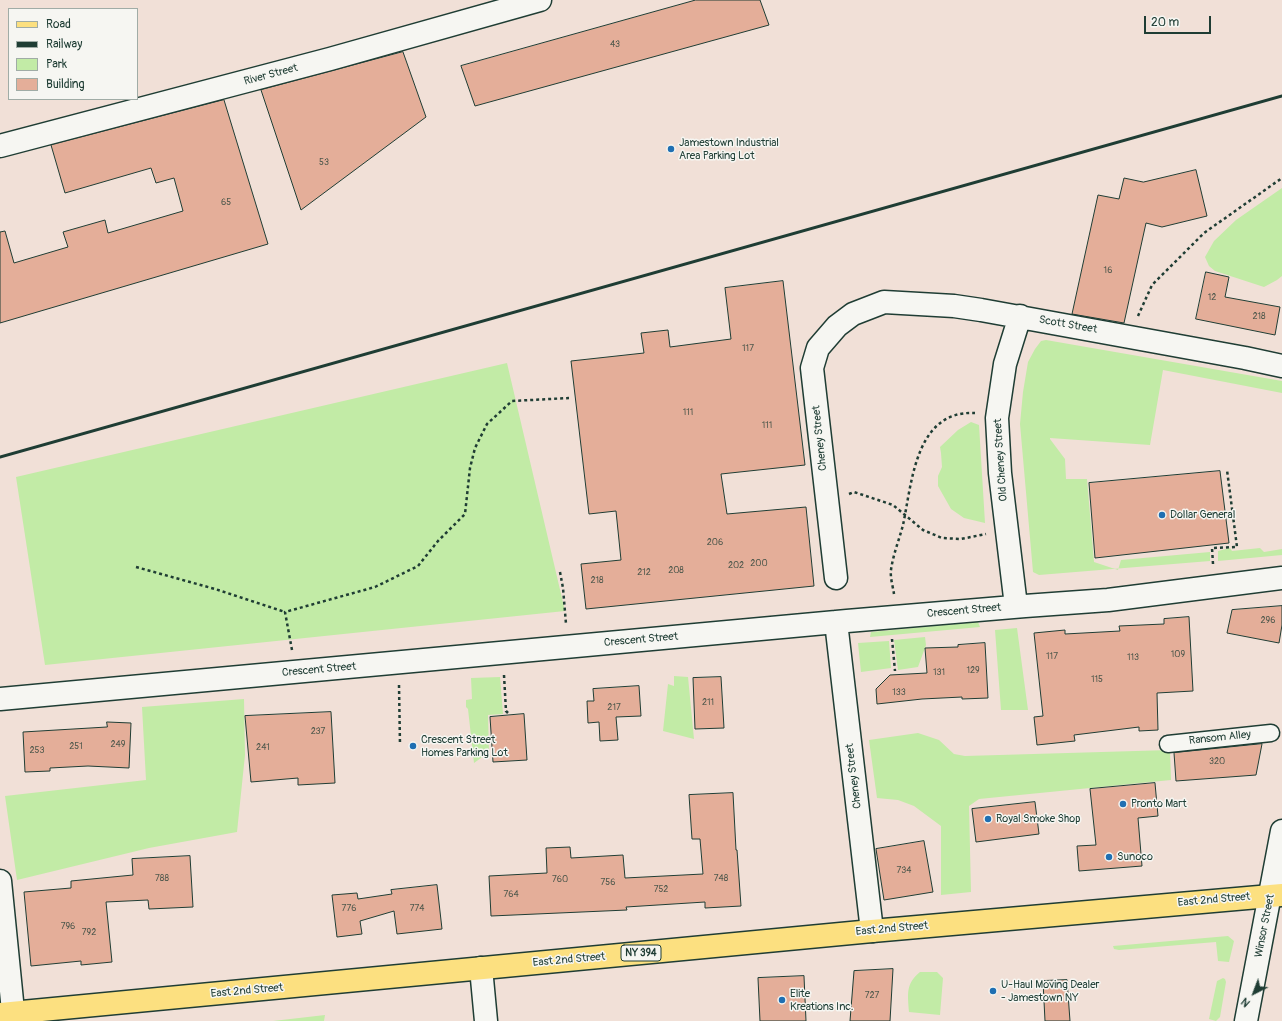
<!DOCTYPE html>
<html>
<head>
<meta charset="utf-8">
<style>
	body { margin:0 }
	#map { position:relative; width:1282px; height:1021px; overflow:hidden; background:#f1e0d7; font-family:Pangolin,sans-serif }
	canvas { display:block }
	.legend { position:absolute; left:8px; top:8px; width:130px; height:92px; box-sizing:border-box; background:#f6f6f2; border:1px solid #a0aca6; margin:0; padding:5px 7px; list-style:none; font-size:12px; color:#1f3d34 }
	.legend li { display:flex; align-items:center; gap:8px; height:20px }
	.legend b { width:20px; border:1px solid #a0aca6 }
	.north { position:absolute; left:1234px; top:973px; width:40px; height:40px; -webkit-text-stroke:3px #f6f6f2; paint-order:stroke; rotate:222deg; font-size:11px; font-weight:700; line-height:16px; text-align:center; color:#1f3d34 }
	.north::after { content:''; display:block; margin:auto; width:14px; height:18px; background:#1f3d34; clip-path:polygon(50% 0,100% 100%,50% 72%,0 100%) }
	.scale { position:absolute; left:1144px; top:16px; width:67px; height:18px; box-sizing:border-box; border:2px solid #1f3d34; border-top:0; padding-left:5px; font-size:12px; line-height:14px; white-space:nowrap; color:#1f3d34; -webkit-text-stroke:3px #f6f6f2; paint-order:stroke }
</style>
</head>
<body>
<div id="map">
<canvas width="1282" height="1021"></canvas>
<ul class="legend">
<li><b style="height:5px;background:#fce080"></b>Road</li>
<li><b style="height:5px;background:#1f3d34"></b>Railway</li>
<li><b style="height:11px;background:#c2eba6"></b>Park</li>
<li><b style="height:11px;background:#e4ae99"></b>Building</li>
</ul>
<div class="north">N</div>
<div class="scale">20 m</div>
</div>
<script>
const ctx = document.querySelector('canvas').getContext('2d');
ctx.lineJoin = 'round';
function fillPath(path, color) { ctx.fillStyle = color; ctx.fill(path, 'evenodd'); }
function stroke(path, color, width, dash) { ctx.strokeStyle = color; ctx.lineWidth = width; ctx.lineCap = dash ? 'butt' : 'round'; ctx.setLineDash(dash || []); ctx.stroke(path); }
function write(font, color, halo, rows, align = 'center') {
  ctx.font = font + ' Pangolin,sans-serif'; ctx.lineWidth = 3; ctx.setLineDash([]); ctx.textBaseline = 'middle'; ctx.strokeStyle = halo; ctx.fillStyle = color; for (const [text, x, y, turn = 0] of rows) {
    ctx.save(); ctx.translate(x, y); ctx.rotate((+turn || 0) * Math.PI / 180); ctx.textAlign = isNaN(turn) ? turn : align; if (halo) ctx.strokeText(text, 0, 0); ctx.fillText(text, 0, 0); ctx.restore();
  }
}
fillPath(new Path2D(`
	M1282,188V276L1277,280L1264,287L1215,271L1209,266L1205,257L1214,241L1236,220Z
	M1046,340L1282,381V393L1163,370L1150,445L1050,438V439L1065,459L1066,479H1087L1094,562L1118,570L1121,560L1210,552V561L1039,575L1033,572L1020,424L1023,392L1028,362L1035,349L1041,341Z
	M507,363L565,611L45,665L16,477Z
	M971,422L979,425L985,523L964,518L951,509L938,486V476L942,467L941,453L940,447L958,430Z
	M1230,548L1232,551L1260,548L1264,552L1282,549V555L1218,561V551Z
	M978,622L980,627L870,637L871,632Z
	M1017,628L1028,710H1001L995,630Z
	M925,637L926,645L918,667L898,670L894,640Z
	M889,641L891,668L861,672L858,643Z
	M674,676L688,677L694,739L663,731L668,684L674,686Z
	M500,677L503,714L488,715L489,752L474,763L468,709L466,707V700L472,699L471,678Z
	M244,699L245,755L237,832L149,848L17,880L5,796L146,780L142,707Z
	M918,733L939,740L954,754L965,756L1170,750L1171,780L979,799L969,806L971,892L941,895V826L914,806L898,800L877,798L869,740Z
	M1228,936L1234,941L1229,962L1218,961L1216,942L1119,950L1114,949L1113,946Z
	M920,972H937L943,978L940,1015L909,1012C908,995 905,984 920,972Z
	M1223,978L1225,979L1226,982L1220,1017L1216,1021L1209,1019L1217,981Z
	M325,1015L324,1021H273Z`), '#c2eba6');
const building = new Path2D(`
	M696,0H760L769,25L475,106L461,66Z
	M403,52L426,117L301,210L261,90Z
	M224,100L268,244L0,323V232L5,231L14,263L68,247L63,232L105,220L108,233L183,211L174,178L156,183L151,168L65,193L51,145Z
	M1196,170L1207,216L1162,227L1146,223L1124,323L1072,314L1098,195L1119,199L1124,178L1143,182Z
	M1206,272L1229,277L1225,297L1280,307L1275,335L1196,319Z
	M783,281L805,465L721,474L727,514L806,507L814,586L586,609L581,564L621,560L616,511L589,514L571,361L644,353L641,333L668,330L670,347L731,339L725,288Z
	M1220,471L1229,543L1095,558L1089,483Z
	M1282,606V625L1279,643L1227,633L1232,610Z
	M1189,617L1193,691L1157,693L1158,730L1139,731V727L1074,735L1075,741L1037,745L1034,717L1043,716L1034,633L1065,630V634L1120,631L1119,626L1164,624V619Z
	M985,643L988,698L962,699V697L922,699L877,704L876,689L890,675L927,673L925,648L958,647V645Z
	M721,677L724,728L695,729L693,678Z
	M639,686L641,716L616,717L618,740L600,741L599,722L588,723L587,701H594L593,689Z
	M331,712L335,783L298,785V778L251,782L245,716Z
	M524,714L527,760L493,762L490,717Z
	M107,722L131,723L129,768L88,766L50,768V771L25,772L23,732L107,727Z
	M1262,744L1256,775L1176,781L1174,753Z
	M1155,783L1158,816L1138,818L1142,866L1079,871L1077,846L1096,845L1090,789Z
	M733,793L736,850H737L741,906L705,908V902L626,907L627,910L491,916L489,876L547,873L546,848L570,847L571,858L623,855L625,878L703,874L700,839H692L689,795Z
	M1035,802L1039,834L976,842L972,809Z
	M924,841L933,892L884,900L876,849Z
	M190,856L193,907L149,909L148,900L106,902L112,962L81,965V961L31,966L24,892L71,888V881L133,875L132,859Z
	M437,885L442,929L397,934L394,911L360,921L362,934L337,937L332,895L357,893L358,899L392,894L391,890Z
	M893,969L890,1021H850L854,971Z
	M804,976L806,1021H760L758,978Z
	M1067,980L1070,1021H1045L1043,981Z`);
fillPath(building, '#e4ae99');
stroke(building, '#1f3d34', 1);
const pedestrian = new Path2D(`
	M1168,744L1271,733`);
const minor = new Path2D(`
	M0,146L330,59L540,0
	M836,578L812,368L818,348L837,326L853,314L884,302L954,306L981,310L1245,358L1282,366
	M1016,606L1000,473L997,418L1005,364L1020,316
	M836,622L872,931
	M0,699L847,621L1025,606L1108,600L1282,578
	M0,881L14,1021
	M481,968L486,1021`);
const tertiary = new Path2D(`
	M1246,1021L1282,831`);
const primary = new Path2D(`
	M0,1014L872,931L1282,895`);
stroke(pedestrian, '#1f3d34', 19);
stroke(minor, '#1f3d34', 25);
stroke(tertiary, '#1f3d34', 25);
stroke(primary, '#1f3d34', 25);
stroke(new Path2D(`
	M1138,316L1152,285L1204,233L1282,178
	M849,494L854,492L893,505L923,530L942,538L961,539L986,534
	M1213,564L1212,548L1237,547L1227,470
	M136,567L215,589L285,612
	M560,572L563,588L566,624
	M894,594C893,587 890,577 891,570C893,555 899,540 903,525C912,483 915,410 975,413
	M892,639L895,671
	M292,650L285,612L375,587L418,566L438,541L465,514L470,468L475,448L487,424L512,401L569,398
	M504,675L506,711L508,713
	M399,685L400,745`), '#1f3d34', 2.5, [3, 3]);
stroke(pedestrian, '#f6f6f2', 16);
stroke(minor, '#f6f6f2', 22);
stroke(tertiary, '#f6f6f2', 22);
stroke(primary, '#fce080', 22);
stroke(new Path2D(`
	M0,457L1282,96`), '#1f3d34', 3);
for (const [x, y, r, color] of [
	[671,149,4,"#1f6fb2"],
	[1162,515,4,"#1f6fb2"],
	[413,746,4,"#1f6fb2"],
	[1123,804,4,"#1f6fb2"],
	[988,819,4,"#1f6fb2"],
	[1109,857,4,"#1f6fb2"],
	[993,991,4,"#1f6fb2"],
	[782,1000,4,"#1f6fb2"]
]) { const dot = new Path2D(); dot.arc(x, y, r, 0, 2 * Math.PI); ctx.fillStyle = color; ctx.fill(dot); stroke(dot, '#f6f6f2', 1.5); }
write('9px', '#50594d', null, [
	["43",615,45],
	["53",324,163],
	["65",226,203],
	["16",1108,271],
	["12",1212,298],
	["218",1259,317],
	["117",748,349],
	["111",688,413],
	["111",767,426],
	["206",715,543],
	["200",759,564],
	["202",736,566],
	["208",676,571],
	["212",644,573],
	["218",597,581],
	["296",1268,621],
	["109",1178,655],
	["117",1052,657],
	["113",1133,658],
	["129",973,671],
	["131",939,673],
	["115",1097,680],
	["133",899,693],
	["211",708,703],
	["217",614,708],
	["237",318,732],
	["249",118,745],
	["251",76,747],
	["241",263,748],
	["253",37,751],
	["320",1217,762],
	["734",904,871],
	["788",162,879],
	["748",721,879],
	["760",560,880],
	["756",608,883],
	["752",661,890],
	["764",511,895],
	["776",349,909],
	["774",417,909],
	["796",68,927],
	["792",89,933],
	["727",872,996]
]);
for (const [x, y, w] of [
	[641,953,40]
]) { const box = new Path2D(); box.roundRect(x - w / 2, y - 8, w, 16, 3); ctx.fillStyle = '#f6f6f2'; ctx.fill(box); stroke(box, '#1f3d34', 1); }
write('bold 10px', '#1f3d34', null, [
	["NY 394",641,953]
]);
write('11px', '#1f3d34', '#f6f6f2', [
	["River Street",271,75,-15],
	["Scott Street",1068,325,10],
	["Cheney Street",820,438,-96],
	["Old Cheney Street",1001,460,-94],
	["Crescent Street",964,611,-5],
	["Crescent Street",641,640,-5],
	["Crescent Street",319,670,-5],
	["Ransom Alley",1220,738,-6],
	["Cheney Street",854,776,-97],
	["East 2nd Street",1214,900,-5],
	["Winsor Street",1265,926,-79],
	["East 2nd Street",892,929,-5],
	["East 2nd Street",569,960,-5],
	["East 2nd Street",247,991,-5]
]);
write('11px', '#1f3d34', '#f6f6f2', [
	["Jamestown Industrial",679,143],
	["Area Parking Lot",679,156],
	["Dollar General",1170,515],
	["Crescent Street",421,740],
	["Homes Parking Lot",421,753],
	["Pronto Mart",1131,804],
	["Royal Smoke Shop",996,819],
	["Sunoco",1117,857],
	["U-Haul Moving Dealer",1001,985],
	["- Jamestown NY",1001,998],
	["Elite",790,994],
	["Kreations Inc.",790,1007]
], 'left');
</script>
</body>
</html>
